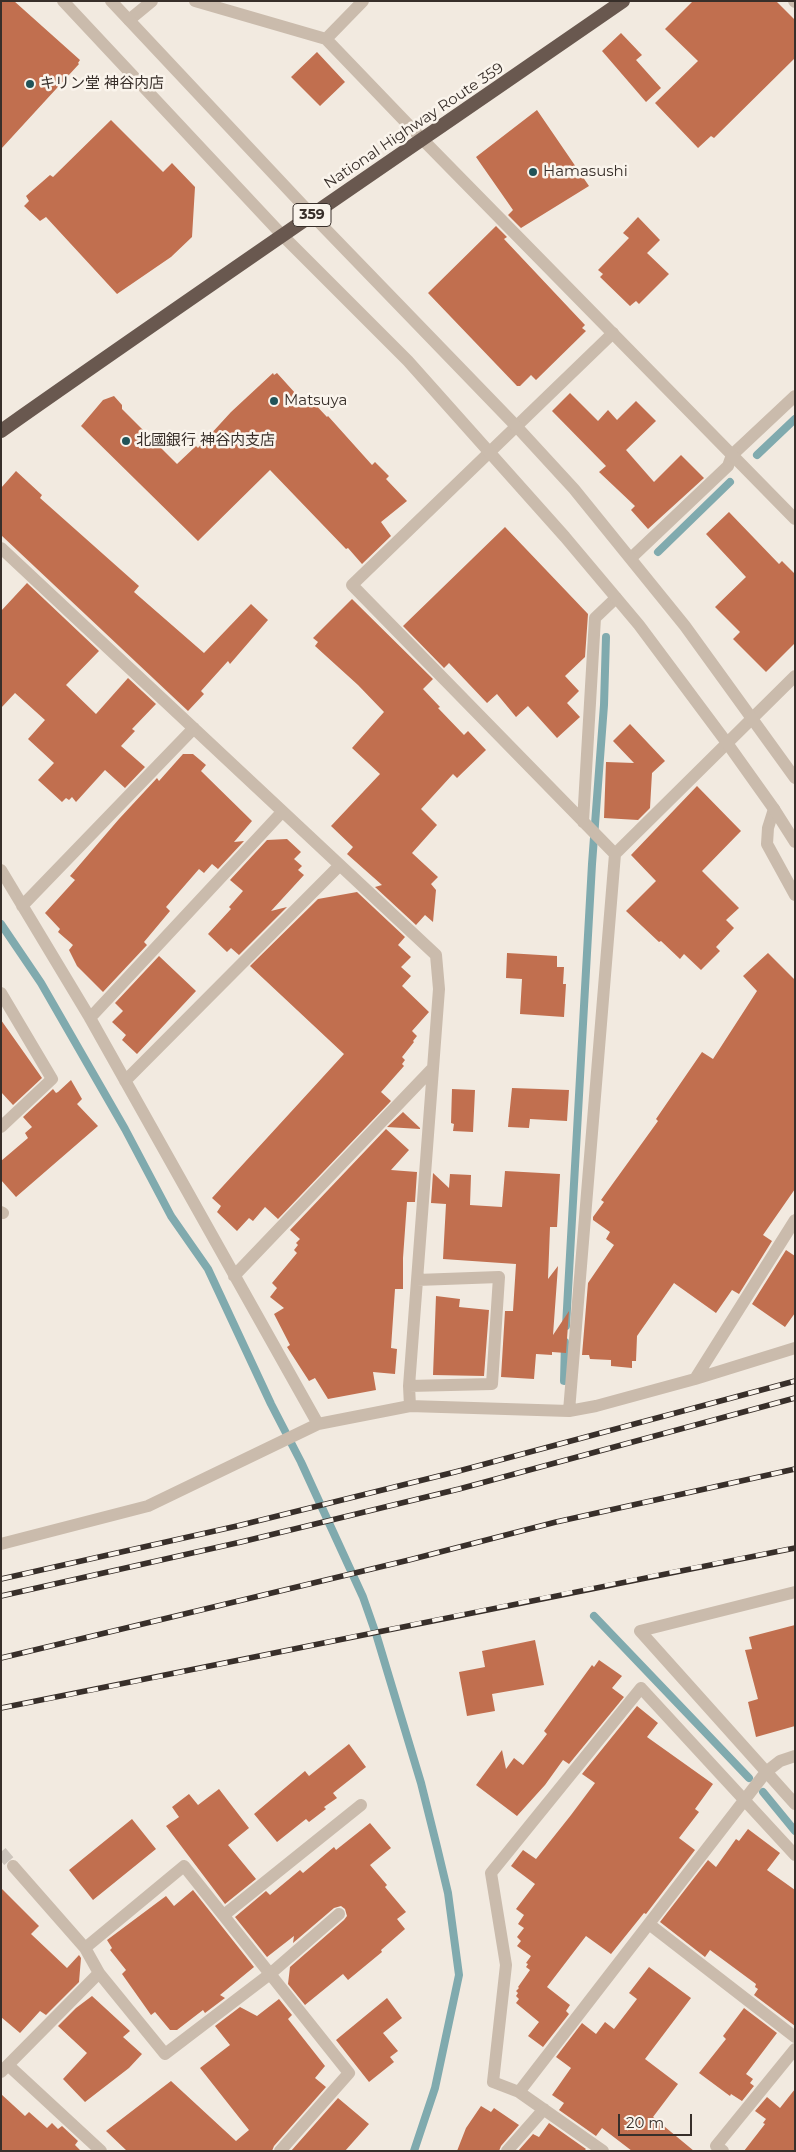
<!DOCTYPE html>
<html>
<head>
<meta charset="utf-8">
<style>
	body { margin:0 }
	#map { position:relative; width:796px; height:2152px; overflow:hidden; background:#f2eae0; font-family:Montserrat,sans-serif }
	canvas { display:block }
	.frame { position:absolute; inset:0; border:2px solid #382f2a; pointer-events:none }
	.scale { position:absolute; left:618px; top:2114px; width:74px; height:22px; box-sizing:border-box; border:2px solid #382f2a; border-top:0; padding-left:6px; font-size:15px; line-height:18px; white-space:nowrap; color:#382f2a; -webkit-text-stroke:4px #faf4ec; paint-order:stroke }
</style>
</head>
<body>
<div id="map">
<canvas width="796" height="2152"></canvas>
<div class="frame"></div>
<div class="scale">20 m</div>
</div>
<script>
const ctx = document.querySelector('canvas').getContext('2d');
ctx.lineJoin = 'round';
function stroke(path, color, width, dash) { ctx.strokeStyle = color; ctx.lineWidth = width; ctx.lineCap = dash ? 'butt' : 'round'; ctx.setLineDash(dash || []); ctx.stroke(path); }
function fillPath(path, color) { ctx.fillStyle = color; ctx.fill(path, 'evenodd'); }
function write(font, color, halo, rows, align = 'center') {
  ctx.font = font + ' Montserrat,"Noto Sans JP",sans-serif'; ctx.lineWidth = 5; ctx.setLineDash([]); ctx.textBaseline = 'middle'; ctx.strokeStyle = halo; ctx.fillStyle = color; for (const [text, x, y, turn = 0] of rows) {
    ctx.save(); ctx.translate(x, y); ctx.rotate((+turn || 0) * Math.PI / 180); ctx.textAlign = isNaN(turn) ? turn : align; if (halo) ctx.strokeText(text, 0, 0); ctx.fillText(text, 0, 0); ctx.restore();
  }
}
stroke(new Path2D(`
	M757,455L795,419
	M658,552L730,482
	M1,924L41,983L125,1129L171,1216L208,1269L271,1404L301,1462L363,1597L377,1637L421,1783L437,1847L448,1893L459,1975L435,2088L414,2151
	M566,1326L592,864L604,705L606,637
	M564,1381L565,1342
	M594,1616L749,1778
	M763,1792L795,1831`), '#80aaae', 8);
fillPath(new Path2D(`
	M1,1H14L80,60L78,63L79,64L1,149Z
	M693,1H776L795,20V58L714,138L711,136L698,148L655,103L698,61L665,29Z
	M621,33L642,55L636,60L661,88L646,102L602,51Z
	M317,52L345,82L320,106L291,77Z
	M537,110L589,186L521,228L508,215L513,210L476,157Z
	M111,120L163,172L172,163L195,187L192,237L171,257L117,294L46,217L40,221L24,206L29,201L26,196L50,175L53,177Z
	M638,217L660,240L647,253L669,274L639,304L636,301L630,306L600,277L603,274L598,270L629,238L623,233Z
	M496,226L507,237L504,239L585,325L582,328L586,331L536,380L531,375L520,386H517L428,293Z
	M273,373L274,375L277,373L305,404L311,400L327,417L328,416L372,465L375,462L389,476L386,479L407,501L381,522L391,536L362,564L348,548L346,549L270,470L198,541L81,426L103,400L114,396L122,405V409L177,464L196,446L198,448L231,412Z
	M570,393L598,421L608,410L617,420L636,401L656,421L626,450L654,482L681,455L704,478L648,529L631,510L635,506L599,472L606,466L552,411Z
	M16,471L42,495L40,498L139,586L134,592L204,653L251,604L268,620L230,664L228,661L201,691L204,694L188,711L1,535V488Z
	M729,512L779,564L782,561L795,574V643L766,672L733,639L740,632L715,607L746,577L706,534Z
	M505,527L588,614L585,657L565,676L579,691L567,703L580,717L557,738L528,706L516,717L497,694L487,703L449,663L444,668L403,626Z
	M27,583L99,651L66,685L96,714L128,678L156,704L132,729L135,731L121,746L145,767L125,788L105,770L76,802L72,797L69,800L66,798L62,802L38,780L54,763L28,739L45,720L15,693L1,708V611Z
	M352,599L433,679L423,689L440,707L438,708L464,735L468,731L486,750L457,778L453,774L421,809L437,825L412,853L438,877L431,884L436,890L433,922L425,915L416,925L375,887L382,885L347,854L353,847L331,826L380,774L352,748L384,712L358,685L315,646L318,642L313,638Z
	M630,724L665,761L652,773L650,808L638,820L604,818L606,762L634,763L613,741Z
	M183,754H193L206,765L201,771L252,821L234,842L244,841L218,869L212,864L204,873L199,869L166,907L170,911L144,942L147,945L103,992L77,966L69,950L73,945L58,932L60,929L45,913L75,880L70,876L119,819L157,778L159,781Z
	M697,786L741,831L702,871L739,908L726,920L734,928L716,947L720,951L701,970L684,954L680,959L661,941L659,942L626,911L656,881L631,855Z
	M287,839L301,852L294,859L302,866L298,870L304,875L271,911L287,907L239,955L231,948L227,952L208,934L231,909L229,907L243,891L230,880L267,840Z
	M357,892L405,937L398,945L411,957L401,967L411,976L402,986L429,1012L412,1031L417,1036L413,1041L414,1042L402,1057L405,1060L402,1064L404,1066L381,1092L391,1101L278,1219L265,1207L253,1221L249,1218L237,1231L217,1212L221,1206L212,1198L344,1054L250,966L318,899Z
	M507,953L557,956V967H564L563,984H566L564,1017L520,1014L522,979L506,978Z
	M768,953L795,980V1189L763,1235L772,1241L739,1294L732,1290L716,1313L674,1283L637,1336L636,1361H632V1368L611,1366V1360L590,1359L589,1355H582L588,1283L614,1245L606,1239L610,1232L593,1220V1217L604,1202L601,1200L658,1121L656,1119L702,1052L713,1059L757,991L743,976Z
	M159,956L196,991L137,1054L122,1040L126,1035L112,1022L123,1011L115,1003Z
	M1,1020L42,1078L13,1105L1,1092Z
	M71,1080L82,1099L77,1104L98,1126L16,1197L1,1180V1161L28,1138L25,1133L32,1127L23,1117L53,1089L56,1093L58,1092Z
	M512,1088L569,1090L567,1121L530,1119L529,1128L508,1127Z
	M452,1089L475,1090L473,1132L453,1131L454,1124L451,1123Z
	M403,1112L420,1128V1129L387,1127Z
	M386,1129L409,1150L391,1170L417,1172L415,1202H407L403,1258V1289H395L391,1348L397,1349L395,1374L373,1372L376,1390L328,1399L315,1378L309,1381L287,1347L290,1345L274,1314L284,1308L270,1297L277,1288L272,1283L297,1253L294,1250L298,1245L296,1243L300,1239L290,1230Z
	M505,1171L560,1174L557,1227H550L548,1279L558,1266L553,1335L569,1311L566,1353L552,1352V1355L536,1354L534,1379L501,1377L505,1311H513L516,1264L443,1259L446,1204L431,1203L433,1173L449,1188L450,1174L471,1175L470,1205L502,1207Z
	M786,1250L795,1256V1313L785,1327L752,1304Z
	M436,1296L460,1299L459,1307L489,1310L484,1376L433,1375Z
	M795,1625V1726L756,1737L748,1702L758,1699L745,1650L752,1649L749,1637Z
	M535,1640L544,1685L492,1694L495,1711L467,1716L459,1672L485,1667L482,1651Z
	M599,1660L622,1676L612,1688L624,1697L569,1764L563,1760L545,1785L517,1816L476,1785L502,1750L506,1769L514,1758L523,1765L547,1734L544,1731L592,1665L594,1667Z
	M637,1706L658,1723L647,1737L713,1784L695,1809L699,1812L679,1838L695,1850L646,1914L644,1913L611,1954L586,1936L547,1987L570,2005L566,2011L569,2014L543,2047L528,2036L539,2022L516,2003L519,1999L516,1996L518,1993L516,1991L519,1988L518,1987L530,1970L526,1967L528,1964L526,1963L531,1956L517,1946L521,1941L517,1937L524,1928L518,1924L524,1915L516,1909L535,1884L511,1866L523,1850L536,1859L571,1815L595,1783L582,1774Z
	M349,1744L366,1767L333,1793L337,1798L324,1807L326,1809L309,1822L306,1819L277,1842L254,1814L305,1771L309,1776Z
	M219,1789L249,1828L228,1845L256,1879L225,1904L166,1826L179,1817L172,1807L189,1794L198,1805Z
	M132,1819L156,1849L93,1900L69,1870Z
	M370,1823L391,1848L370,1865L387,1885L385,1887L406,1912L397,1919L405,1929L381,1950L382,1952L348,1980L343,1974L305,2005L288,1984L290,1967L344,1920L347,1916L345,1909L341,1906L334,1908L293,1943L294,1936L267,1957L235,1917L266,1891L270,1895L300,1870L303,1873L334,1847L336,1850Z
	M748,1829L780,1853L767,1870L795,1890V2026L754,1995L758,1989L755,1987L756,1984L710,1950L705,1957L660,1922L708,1860L716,1867L736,1839L739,1841Z
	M1,1888L39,1926L31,1934L67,1968L79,1955L81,1958L79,1982L46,2015L40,2011L20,2033L1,2017Z
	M193,1890L254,1967L220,1995L225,1998L205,2013L203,2010L177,2030H170L155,2012L151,2015L122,1974L126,1970L110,1950L112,1948L107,1940L166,1896L174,1906Z
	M649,1967L691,1998L645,2059L678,2084L653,2117L694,2151H632L602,2128L596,2136L559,2110L564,2103L552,2095L571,2068L556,2057L582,2023L596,2034L605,2022L614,2029L637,1999L629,1993Z
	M92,1996L130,2031L123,2037L142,2054L129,2068L85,2102L63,2079L87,2053L58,2026L76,2008Z
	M387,1998L402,2018L383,2033L398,2051L390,2057L394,2062L369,2082L336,2040Z
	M279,1999L292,2015L288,2019L325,2066L315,2078L326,2087L274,2146L272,2151H127L106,2131L171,2081L236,2141L249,2130L200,2068L230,2045L215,2026L240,2007L257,2016Z
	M744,2008L777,2033L746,2074L753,2079L750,2083L754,2086L742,2101L731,2094L730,2096L699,2073L726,2039L723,2036Z
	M795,2089V2151H744L765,2124L763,2123L766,2119L755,2111L767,2097L780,2108Z
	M1,2094L25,2116L29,2112L47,2128L52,2123L58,2129L62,2126L78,2141L75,2145L81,2151H1Z
	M338,2098L369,2124L345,2151H291Z
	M481,2106L491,2112L494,2108L519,2125L501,2146L499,2151H457L466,2128Z
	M549,2123L586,2149L584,2151H518L533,2134L539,2137Z`), '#c16f4f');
stroke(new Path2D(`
	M1,1852L13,1866`), '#cdc5bc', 12, [12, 6]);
stroke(new Path2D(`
	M195,1L326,39L423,140
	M794,1L795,2
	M129,20L152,1
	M326,39L363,1
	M613,333L352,585L615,854L795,676
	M1,548L436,955L439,989L409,1386L410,1406
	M631,558L728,466L732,455L795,396
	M774,809L768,828L767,844L795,895
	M583,822L595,618L616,598
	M1,870L90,1018L318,1424L410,1406L569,1411L596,1406L695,1379L795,1220
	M22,906L194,728
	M1,993L52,1079L1,1127
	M90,1018L282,812
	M125,1081L340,865
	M1,1212L3,1213
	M234,1276L433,1068
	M695,1379L795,1348
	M409,1386L492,1384L499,1277L417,1280
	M569,1411L615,854
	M1,1544L148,1506L318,1424
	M795,1592L640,1631L795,1804
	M13,1866L85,1948
	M224,1915L361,1805
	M649,1924L795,2037
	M99,1973L165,2054L270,1974L339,1914
	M8,2065L101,2151
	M1,2072L99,1973L85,1948L184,1866L349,2073L280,2151
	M519,2092L493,2082L506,1965L491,1873L641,1688L795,1855
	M507,2151L544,2109
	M603,2151L519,2092L766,1772L780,1761L795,1756
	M723,2151L716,2146L795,2049`), '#cabbac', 12);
stroke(new Path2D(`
	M63,1L283,236L408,361L565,537L639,625L727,743L774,809L795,842
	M111,1L312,215L517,427L574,489L685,626L795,778
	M423,140L795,519`), '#cabbac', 12);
stroke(new Path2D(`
	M1,431C207,286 416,144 623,1`), '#69584f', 14);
const rail = new Path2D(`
	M1,1579L237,1526L455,1472L795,1381
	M1,1596L241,1542L459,1489L795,1398
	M1,1658L409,1560L556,1522L795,1469
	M1,1708C266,1656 530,1599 795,1548`);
stroke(rail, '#382f2a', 5.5);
stroke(rail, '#faf4ec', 4, [11]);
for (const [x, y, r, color] of [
	[30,84,5,"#215358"],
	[533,172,5,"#215358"],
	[274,401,5,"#215358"],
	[126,441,5,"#215358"]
]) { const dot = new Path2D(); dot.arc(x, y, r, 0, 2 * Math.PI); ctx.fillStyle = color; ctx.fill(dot); stroke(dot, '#faf4ec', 2); }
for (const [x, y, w] of [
	[312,215,38]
]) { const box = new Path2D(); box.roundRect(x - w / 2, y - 11.5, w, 23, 4); ctx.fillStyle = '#faf4ec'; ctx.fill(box); stroke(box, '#382f2a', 1); }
write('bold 14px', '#382f2a', null, [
	["359",312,215]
]);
write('15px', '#382f2a', '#faf4ec', [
	["キリン堂 神谷内店",40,84],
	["Hamasushi",543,172],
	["Matsuya",284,401],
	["北國銀行 神谷内支店",136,441]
], 'left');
write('15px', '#382f2a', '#faf4ec', [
	["National Highway Route 359",414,126,-34]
]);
</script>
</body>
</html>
